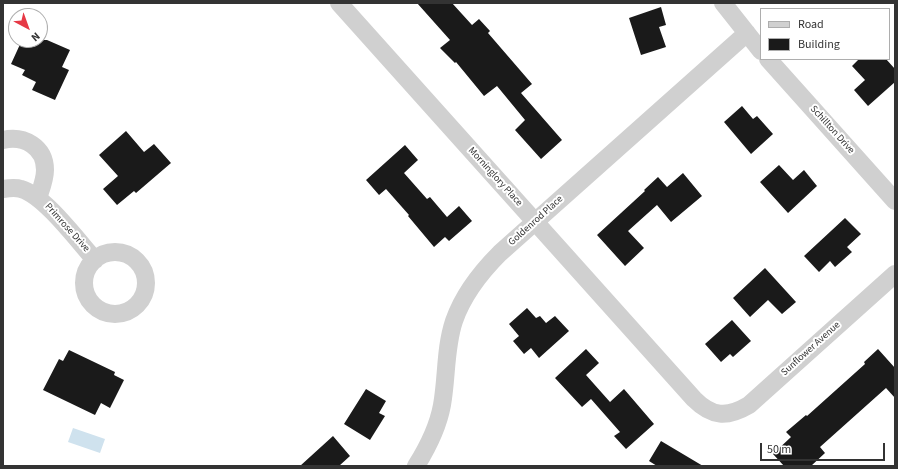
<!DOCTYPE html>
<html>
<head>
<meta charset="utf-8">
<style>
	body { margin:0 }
	#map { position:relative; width:898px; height:469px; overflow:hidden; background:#fff; font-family:"Source Sans 3",sans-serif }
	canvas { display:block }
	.frame { position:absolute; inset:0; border:4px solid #333; pointer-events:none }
	.legend { position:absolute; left:760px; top:8px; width:130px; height:52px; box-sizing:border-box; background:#fff; border:1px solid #adadad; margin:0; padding:5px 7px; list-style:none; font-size:12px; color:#333 }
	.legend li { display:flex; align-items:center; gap:8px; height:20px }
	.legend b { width:20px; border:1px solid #adadad }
	.north { position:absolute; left:8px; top:8px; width:40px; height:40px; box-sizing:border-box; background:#fff; border:1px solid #adadad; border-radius:50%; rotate:139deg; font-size:11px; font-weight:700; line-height:16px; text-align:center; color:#333 }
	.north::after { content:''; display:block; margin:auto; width:14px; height:18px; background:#e63946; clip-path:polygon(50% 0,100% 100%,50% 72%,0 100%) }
	.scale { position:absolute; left:760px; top:443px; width:125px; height:18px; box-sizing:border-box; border:2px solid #333; border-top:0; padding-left:5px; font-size:12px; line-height:14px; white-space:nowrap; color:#333; -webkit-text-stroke:3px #fff; paint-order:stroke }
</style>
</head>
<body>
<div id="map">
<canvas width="898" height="469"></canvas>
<div class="frame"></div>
<ul class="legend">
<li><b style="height:5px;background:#d0d0d0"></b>Road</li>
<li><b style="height:11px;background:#1a1a1a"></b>Building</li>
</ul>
<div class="north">N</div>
<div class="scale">50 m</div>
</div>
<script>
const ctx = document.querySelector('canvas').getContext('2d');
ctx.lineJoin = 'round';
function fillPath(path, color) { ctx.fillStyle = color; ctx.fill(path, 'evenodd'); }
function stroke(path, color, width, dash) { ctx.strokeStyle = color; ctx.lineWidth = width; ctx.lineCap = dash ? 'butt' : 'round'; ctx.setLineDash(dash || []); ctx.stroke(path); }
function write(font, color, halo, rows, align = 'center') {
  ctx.font = font + ' "Source Sans 3",sans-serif'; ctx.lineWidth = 4; ctx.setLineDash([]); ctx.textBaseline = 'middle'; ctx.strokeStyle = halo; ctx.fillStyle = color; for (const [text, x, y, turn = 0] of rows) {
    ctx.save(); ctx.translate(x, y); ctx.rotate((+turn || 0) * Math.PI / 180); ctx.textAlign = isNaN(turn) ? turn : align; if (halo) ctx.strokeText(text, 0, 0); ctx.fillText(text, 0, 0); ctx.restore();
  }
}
fillPath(new Path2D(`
	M73,428L105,439L100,453L68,442Z`), '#cfe2ee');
fillPath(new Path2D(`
	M417,3H452L472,25L479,19L490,31L488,33L532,84L521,93L562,140L541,159L515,130L525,120L497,86L484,96L456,62L455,63L440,48L450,40Z
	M661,7L666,25L659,27L666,47L641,55L629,18Z
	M22,40H47L70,50L62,67L69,70L55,100L32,90L36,82L22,75L25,70L11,64Z
	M859,59H886L895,69V82L868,106L854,90L865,80L852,66Z
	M742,106L753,119L757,116L773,134L751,154L724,122Z
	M126,131L144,152L154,144L171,163L136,193L134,191L117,205L103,189L118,176L99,155Z
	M405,145L418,160L404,173L427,199L430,197L447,217L459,206L472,221L449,241L445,237L434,247L408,216L409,215L386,189L379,195L366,180Z
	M779,165L793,180L804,170L817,186L788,213L760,182Z
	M683,173L702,196L671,222L657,205L628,231L644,248L625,266L597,235L645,191L644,190L658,177L667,187Z
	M845,218L861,234L847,247L852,252L835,267L830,261L819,272L804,256Z
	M765,268L796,302L782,314L768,300L750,317L733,298Z
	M527,308L536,318L540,316L546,323L555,316L569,331L539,358L531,348L524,354L513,341L519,336L509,324Z
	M732,320L751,341L733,357L730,354L721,362L705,344Z
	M586,349L599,363L586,375L610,402L624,389L654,424L626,449L614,436L620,432L591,399L582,407L555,378Z
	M878,349L895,368V398L886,388L820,447L825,453L811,466H784L773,454L791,437L786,432L806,415L807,416L865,364L864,362Z
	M69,350L115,372L114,375L124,380L110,408L101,403L95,415L43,390L59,359L63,361Z
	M366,389L386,401L379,413L385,416L370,440L344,424Z
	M333,436L350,456L339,466H300Z
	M661,441L703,466H657L649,461Z`), '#1a1a1a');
stroke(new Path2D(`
	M339,3L694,399C712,417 727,418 749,405L895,274
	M723,3L761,51
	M768,59L895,201
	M3,140C24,135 45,147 45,170C45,180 41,189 38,198
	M3,189C9,188 15,187 21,189C44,195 78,241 95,260
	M84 283a31 31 0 1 1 62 0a31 31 0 1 1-62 0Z
	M416,466C428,447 438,427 442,405C447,377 445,348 454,321C463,295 481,272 500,253L747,33`), '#d0d0d0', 18);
write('10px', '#333', '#fff', [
	["Schillton Drive",832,130,48],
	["Morninglory Place",495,177,48],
	["Goldenrod Place",536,221,-42],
	["Primrose Drive",67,228,48],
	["Sunflower Avenue",811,349,-42]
]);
</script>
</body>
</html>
